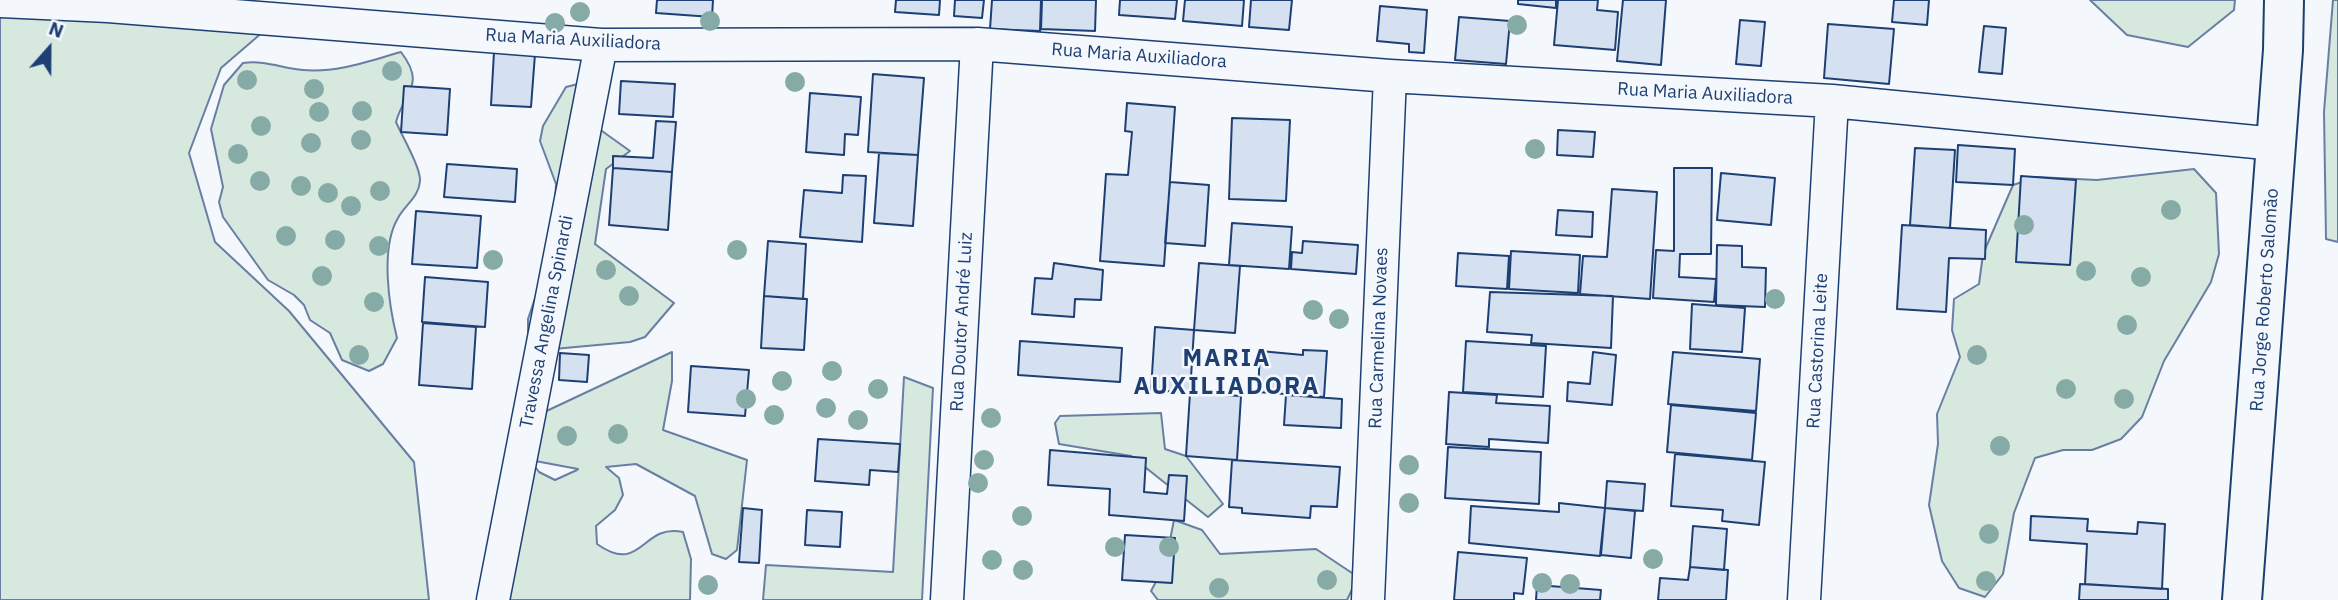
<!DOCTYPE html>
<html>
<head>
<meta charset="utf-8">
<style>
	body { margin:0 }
	#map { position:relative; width:2338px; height:600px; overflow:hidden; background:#f4f7fb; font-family:"IBM Plex Sans",sans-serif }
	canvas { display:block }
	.north { position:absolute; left:14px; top:14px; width:70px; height:70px; -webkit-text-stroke:5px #f4f7fb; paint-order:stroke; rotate:21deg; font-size:19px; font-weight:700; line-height:28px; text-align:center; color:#1d3f73 }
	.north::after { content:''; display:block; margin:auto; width:24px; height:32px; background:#1d3f73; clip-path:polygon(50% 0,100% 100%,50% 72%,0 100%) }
</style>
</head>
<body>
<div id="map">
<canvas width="2338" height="600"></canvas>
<div class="north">N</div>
</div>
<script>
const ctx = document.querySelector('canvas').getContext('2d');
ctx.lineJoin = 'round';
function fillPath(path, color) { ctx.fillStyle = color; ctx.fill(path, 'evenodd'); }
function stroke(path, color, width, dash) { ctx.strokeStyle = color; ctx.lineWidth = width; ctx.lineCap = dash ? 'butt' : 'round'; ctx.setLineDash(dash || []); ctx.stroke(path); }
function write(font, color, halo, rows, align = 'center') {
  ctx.font = font + ' "IBM Plex Sans",sans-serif'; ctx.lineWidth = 5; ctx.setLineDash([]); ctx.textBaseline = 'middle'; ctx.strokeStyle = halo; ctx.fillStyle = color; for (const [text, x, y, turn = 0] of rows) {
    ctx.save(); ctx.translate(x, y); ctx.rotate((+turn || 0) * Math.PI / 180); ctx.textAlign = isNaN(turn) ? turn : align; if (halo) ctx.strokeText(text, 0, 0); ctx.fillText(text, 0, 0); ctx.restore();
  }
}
const green = new Path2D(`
	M0,0L264,31L221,68L189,153L215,242L289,311L414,462L429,600H0Z
	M2090,0H2235L2234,10L2188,47L2127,35Z
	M2333,0H2338V242L2326,239L2324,112Z
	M401,52C426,85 405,90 396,122C402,136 421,168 420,181C419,197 405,205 398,218C380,248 389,306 397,338L383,364L369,371L342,360L330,333L310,320L304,305L294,295L268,280L223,217L219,202L223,187L211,129L224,85L243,63C266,60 281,68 303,70C337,73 369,61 401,52Z
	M598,79L595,126L630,151L606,169L595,244L674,303L645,337L630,342L554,349L538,346L528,334V319L553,245L556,184L540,141L543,126L566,87Z
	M2194,169L2216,193L2219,254L2211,282L2164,361L2142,417L2121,439L2092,450H2063L2035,458L2014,513L2003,574L1985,597L1959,588L1942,561L1929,505L1938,444L1937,414L1960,357L1952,330L1954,299L1979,284L1983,254L2013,185L2037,177L2097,180Z
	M672,352V381L663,430L747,460L737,550L726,559L712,554L695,496L636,464L606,467L619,478L623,495L615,510L596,526L597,544C642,576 641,523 683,532L691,559L690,600H509L529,460L521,423ZM530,460L578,469L577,470L555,480L539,472Z
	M904,377L933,388L922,600H763L766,565L893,572Z
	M1161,413L1165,449L1186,456L1223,504L1208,517L1131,456L1059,444L1055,423L1060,416Z
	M1174,520L1202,530L1220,554L1316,549L1358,577L1347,600H1158L1151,591L1165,565Z`);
fillPath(green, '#d7e8df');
stroke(green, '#687fa3', 2);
const building = new Path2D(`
	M657,0H713L712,17L656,13Z
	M896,0H940L939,15L895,12Z
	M955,0H984L982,18L954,16Z
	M992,0H1041L1040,31L990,29Z
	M1042,0H1096L1095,31L1041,29Z
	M1120,0H1177L1175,19L1119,15Z
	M1185,0H1244L1242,26L1183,21Z
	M1251,0H1292L1289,30L1249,27Z
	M1518,0H1556V8L1518,4Z
	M1558,0H1598L1597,10L1618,12L1615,50L1554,45Z
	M1623,0H1666L1661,65L1617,61Z
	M1894,0H1929L1927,25L1892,22Z
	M1380,6L1427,10L1424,53L1409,52V44L1377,41Z
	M1459,17L1510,21L1506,64L1455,60Z
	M1740,20L1765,22L1761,66L1736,64Z
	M1828,24L1894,29L1889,84L1824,78Z
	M1984,26L2006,28L2002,74L1979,72Z
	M494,52L535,54L531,107L491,105Z
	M873,74L924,78L918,155L868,152Z
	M621,81L675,84L673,117L619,114Z
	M404,86L450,89L447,135L401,132Z
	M810,93L861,97L858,135L845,134L844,155L806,152Z
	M1127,103L1175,107L1164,266L1100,261L1106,174L1128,175L1132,132L1125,131Z
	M1232,118L1290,120L1286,201L1229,199Z
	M656,121L676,122L672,172L613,168V156L653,158Z
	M1558,130L1595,132L1593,157L1557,155Z
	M1958,145L2015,149L2013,185L1956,182Z
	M1915,148L1955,150L1950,228L1910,225Z
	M879,153L918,155L913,226L874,223Z
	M447,164L517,169L515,202L444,197Z
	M613,168L672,172L668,230L609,225Z
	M1674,168H1712L1711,254H1680L1679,277L1716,279L1714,302L1653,298L1656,250L1674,251Z
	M1721,173L1775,178L1771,225L1717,220Z
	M843,175L866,176L862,242L800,237L804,190L842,193Z
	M2021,176L2076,180L2070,265L2016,262Z
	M1170,182L1209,185L1205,246L1165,243Z
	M1612,189L1657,192L1650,299L1580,294L1583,256L1607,257Z
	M1558,210L1593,212L1592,237L1556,235Z
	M416,211L481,216L477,268L412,264Z
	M1232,223L1292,227L1289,269L1229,265Z
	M1902,225L1986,230L1985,259L1949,258L1946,312L1897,309Z
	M768,241L806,244L803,299L764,296Z
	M1303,241L1358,245L1356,274L1291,269L1292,252L1302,253Z
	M1717,245L1742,246V267L1766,268L1765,307L1716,305Z
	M1511,251L1580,255L1578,293L1509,289Z
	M1458,253L1509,256L1507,289L1456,286Z
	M1054,263L1103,270L1101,300L1075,299L1074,317L1032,314L1035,278L1052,279Z
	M1199,263L1240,266L1235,333L1194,330Z
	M425,277L488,282L485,327L422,322Z
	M1490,292L1613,296L1611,348L1531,343L1532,335L1487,332Z
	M764,296L807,299L804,350L761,348Z
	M1692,304L1745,308L1742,352L1690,349Z
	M423,323L476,327L472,389L419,385Z
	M1155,327L1194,330L1190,393L1151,390Z
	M1020,341L1122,348L1120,382L1018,375Z
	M1466,341L1546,346L1543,397L1463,392Z
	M1303,350L1327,351L1324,397L1258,392L1260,351L1303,355Z
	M1593,352L1616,355L1612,405L1567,401L1568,382L1590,384Z
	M1673,352L1760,359L1756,411L1668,404Z
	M560,353L589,355L587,382L559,380Z
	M691,366L749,370L745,416L688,412Z
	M1449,392L1497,395L1496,403L1550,406L1548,443L1489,439V447L1446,444Z
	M1190,393L1241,396L1237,460L1186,456Z
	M1286,395L1342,399L1341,428L1284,425Z
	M1671,405L1756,413L1752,460L1667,452Z
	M818,439L900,444L898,472L870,470L869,485L815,481Z
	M1448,447L1541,452L1539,504L1445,498Z
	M1050,450L1146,458L1144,492L1167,494L1169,475L1187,476L1184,521L1109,515L1110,489L1048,485Z
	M1675,454L1765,462L1759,525L1722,521L1723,510L1671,506Z
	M1232,460L1340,467L1337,507L1311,506L1310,518L1242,513V508L1229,507Z
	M1607,481L1645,484L1643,511L1605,508Z
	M1559,503L1605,508L1600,556L1469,543L1471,506L1559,512Z
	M743,508L762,510L759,563L739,562Z
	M1605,508L1635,511L1631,558L1601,555Z
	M807,510L842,512L840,547L805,545Z
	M2031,516L2088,519L2087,531L2137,534L2138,522L2165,524L2162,589L2085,584L2087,544L2030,540Z
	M1693,526L1727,529L1724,570L1690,567Z
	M1125,535L1175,538L1172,583L1122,580Z
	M1458,552L1527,558L1523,594L1514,593V600H1454Z
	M1690,567L1728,570L1726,600H1658L1660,578L1688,580Z
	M2080,584L2168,589V600H2079Z
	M1537,585L1601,590L1600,600H1536Z`);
fillPath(building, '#d5e0f0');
stroke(building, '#1d3f73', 2);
const street = new Path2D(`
	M0,1L108,6L601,45L977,44L1390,76L1832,101L2276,144
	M493,600L601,45
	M947,600L977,44
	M1368,600L1390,76
	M1804,600L1832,101`);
const secondary = new Path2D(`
	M2242,600L2283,50L2284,0`);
stroke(street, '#1d3f73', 35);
stroke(secondary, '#1d3f73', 42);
stroke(street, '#f4f7fb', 32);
stroke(secondary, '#f4f7fb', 38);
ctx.fillStyle = '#86aba6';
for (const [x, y] of [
	[580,12],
	[710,21],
	[555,23],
	[1517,25],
	[392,71],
	[247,80],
	[795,82],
	[314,89],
	[362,111],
	[319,112],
	[261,126],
	[361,140],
	[311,143],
	[1535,149],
	[238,154],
	[260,181],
	[301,186],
	[380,191],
	[328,193],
	[351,206],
	[2171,210],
	[2024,225],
	[286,236],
	[335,240],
	[379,246],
	[737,250],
	[493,260],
	[606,270],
	[2086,271],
	[322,276],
	[2141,277],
	[629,296],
	[1775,299],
	[374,302],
	[1313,310],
	[1339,319],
	[2127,325],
	[359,355],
	[1977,355],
	[832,371],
	[782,381],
	[878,389],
	[2066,389],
	[746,399],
	[2124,399],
	[826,408],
	[774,415],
	[991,418],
	[858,420],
	[618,434],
	[567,436],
	[2000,446],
	[984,460],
	[1409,465],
	[978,483],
	[1409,503],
	[1022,516],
	[1989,534],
	[1115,547],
	[1169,547],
	[1653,559],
	[992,560],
	[1023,570],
	[1327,580],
	[1986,581],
	[1542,583],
	[1570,584],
	[708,585],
	[1219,588]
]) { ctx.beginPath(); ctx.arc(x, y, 10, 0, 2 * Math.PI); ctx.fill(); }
write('18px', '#1d3f73', '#f4f7fb', [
	["Rua Maria Auxiliadora",573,40,3],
	["Rua Maria Auxiliadora",1139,56,4],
	["Rua Maria Auxiliadora",1705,94,3],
	["Rua Jorge Roberto Salomão",2265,300,-86],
	["Travessa Angelina Spinardi",547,322,-79],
	["Rua Doutor André Luiz",962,322,-87],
	["Rua Carmelina Novaes",1379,338,-88],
	["Rua Castorina Leite",1818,351,-87]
]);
ctx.letterSpacing = '2px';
write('bold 24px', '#1d3f73', '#f4f7fb', [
	["MARIA",1227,359],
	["AUXILIADORA",1227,387]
]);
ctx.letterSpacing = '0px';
</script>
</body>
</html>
